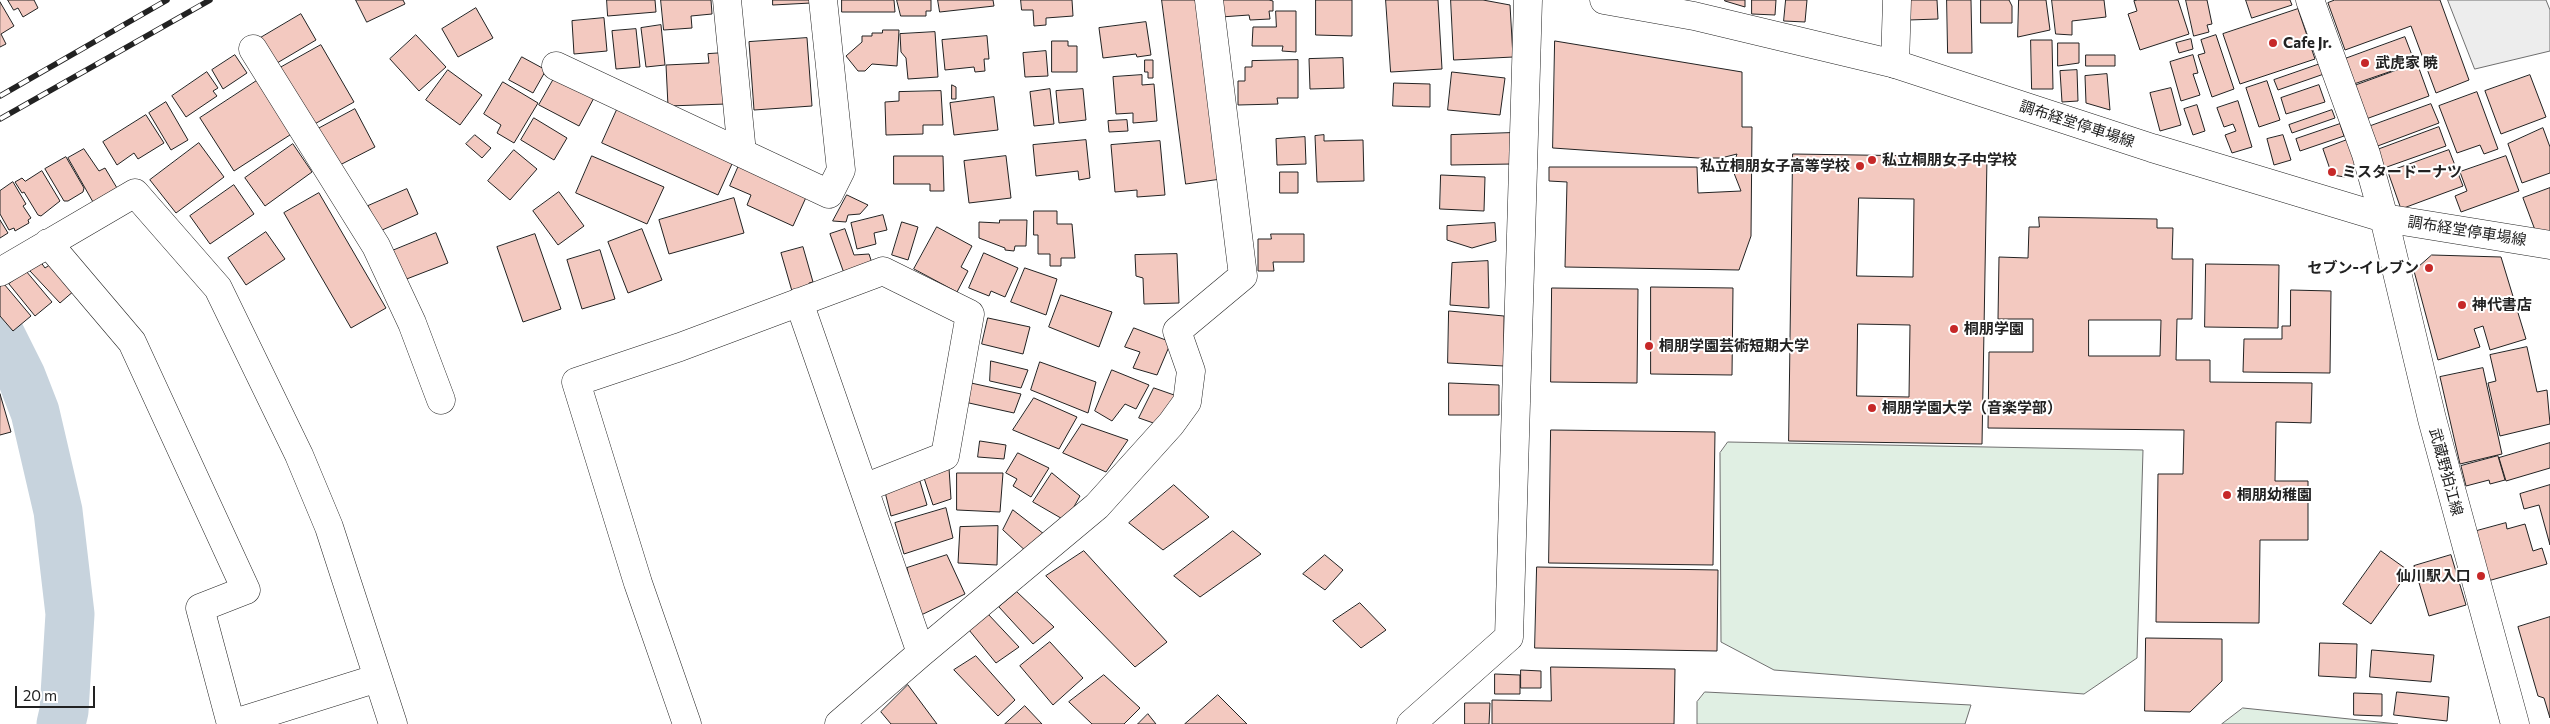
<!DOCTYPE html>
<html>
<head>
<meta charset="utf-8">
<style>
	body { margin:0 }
	#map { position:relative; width:2550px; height:724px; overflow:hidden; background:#fff; font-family:Commissioner,sans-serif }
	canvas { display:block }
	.scale { position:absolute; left:15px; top:686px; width:80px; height:22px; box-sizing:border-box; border:2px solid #222; border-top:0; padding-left:6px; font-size:15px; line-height:18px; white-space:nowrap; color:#222; -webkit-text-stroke:4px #fff; paint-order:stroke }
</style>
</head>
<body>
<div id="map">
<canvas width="2550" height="724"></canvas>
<div class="scale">20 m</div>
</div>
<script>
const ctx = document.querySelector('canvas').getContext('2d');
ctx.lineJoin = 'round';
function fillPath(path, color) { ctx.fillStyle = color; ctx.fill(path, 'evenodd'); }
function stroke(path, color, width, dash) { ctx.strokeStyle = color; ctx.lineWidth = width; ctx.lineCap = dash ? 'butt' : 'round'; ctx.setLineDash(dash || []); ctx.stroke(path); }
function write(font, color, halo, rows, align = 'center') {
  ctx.font = font + ' Commissioner,"Noto Sans JP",sans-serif'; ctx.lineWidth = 4; ctx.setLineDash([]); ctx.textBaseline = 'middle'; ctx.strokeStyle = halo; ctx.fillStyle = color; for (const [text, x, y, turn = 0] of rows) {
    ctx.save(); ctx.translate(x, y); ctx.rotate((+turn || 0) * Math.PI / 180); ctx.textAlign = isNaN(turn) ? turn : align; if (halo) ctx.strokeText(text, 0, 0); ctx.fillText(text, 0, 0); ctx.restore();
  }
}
const green = new Path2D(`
	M1728,442L2143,450L2137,658L2084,694L1774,670L1721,642L1720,453Z
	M1705,692L1971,705L1965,724H1697V702Z
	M2243,708L2398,724H2222Z`);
fillPath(green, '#e0efe3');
stroke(green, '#6f6f6f', 1);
const parking = new Path2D(`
	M2448,0H2546L2550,10V51L2475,69Z`);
fillPath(parking, '#ededed');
stroke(parking, '#6f6f6f', 1);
stroke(new Path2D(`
	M0,334L21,376L35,412L58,511L70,614L64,711L61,724`), '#c7d3dd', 49);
const building = new Path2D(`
	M8,0H34L38,8L23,17L18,8L14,10Z
	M356,0H403L405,4L367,22Z
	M607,0H655L656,12L608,16Z
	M661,0H711L712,14L691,16L692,28L664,30Z
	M773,0H811V3L773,5Z
	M842,0H894L895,12H842Z
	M897,0H931V11H926V16H901Z
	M938,0H993L994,6L940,12Z
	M1021,0H1072L1073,16L1046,18V25L1034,26L1033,10H1022Z
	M1162,0H1198L1221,179L1186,184Z
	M1220,0H1269L1273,1V11H1269L1270,19L1250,20L1249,15L1221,17Z
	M1316,0H1352V36L1316,35Z
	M1386,0H1438L1442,69L1391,72Z
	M1451,0H1483L1510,5L1513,57L1454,60Z
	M1725,0H1745V7L1725,1Z
	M1752,0H1776L1775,15L1752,14Z
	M1786,0H1807L1805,22L1784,21Z
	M1908,0H1937L1938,19L1909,20Z
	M1947,0H1971L1972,53H1948Z
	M1981,0H2009L2012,6V23H1981Z
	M2019,0H2046L2050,30L2018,37Z
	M2052,0H2104L2106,17L2072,21V35L2056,34Z
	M2138,0H2178L2189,34L2140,50L2128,14L2137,11L2134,1Z
	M2186,0H2207L2212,24L2207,25L2209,32L2194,36Z
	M2246,0H2290L2292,5L2252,18Z
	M2335,0H2440L2469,80L2436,93L2411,26L2345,50L2328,3Z
	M0,2L14,26L1,34L6,44L0,47Z
	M476,8L493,38L458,57L442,29Z
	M2298,9L2315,59L2240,84L2223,34Z
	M1276,11H1296V52L1282,51L1283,46H1252L1253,27H1276Z
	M301,14L316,40L272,66L257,40Z
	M604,18L607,51L574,54L572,21Z
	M1146,22L1151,55L1137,57L1136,54L1103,58L1099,28Z
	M661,25L665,65L646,67L641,28Z
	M636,29L640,67L616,69L612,31Z
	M883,30H899L897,66L872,64L865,71H858L846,56L862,42V36H872V33H882Z
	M935,32L938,77L908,79L906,58L901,52L900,34Z
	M416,35L446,67L419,91L390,59Z
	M2216,35L2234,89L2212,97L2198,55L2205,53L2201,40Z
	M987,36L989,59H984L985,71L975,72L974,67L945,70L942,40Z
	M2405,37L2415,63L2351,85L2342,60Z
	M807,38L812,106L754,110L749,42Z
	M2191,39L2193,49L2179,53L2176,43Z
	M2031,40H2052L2053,89H2032Z
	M1052,41H1068V46H1077V72H1052Z
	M1555,41L1742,72V127H1752L1751,236L1739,270L1565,267L1567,182L1549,181V167H1697L1698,193L1741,191L1732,168L1737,154L1721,158H1698L1553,148Z
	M2058,43H2079V63L2058,66Z
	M321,45L354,102L311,126L278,69Z
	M1046,51L1048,76L1025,77L1023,53Z
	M724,53L726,104L668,106L666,65L709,63L708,54Z
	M235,55L247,73L223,89L212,70Z
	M2086,55H2115V66H2086Z
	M2193,55L2198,73L2193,74L2200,95L2181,101L2170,62Z
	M522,57L546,70L533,93L509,80Z
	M1343,58L1344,88L1310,89L1309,59Z
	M1145,60H1153V78H1148V72H1145Z
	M1298,60V98H1277L1278,104L1238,105V81H1245V67H1252V61Z
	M2417,63L2429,96L2366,119L2354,86Z
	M2320,64L2324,74L2278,90L2274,80Z
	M448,70L482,95L460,125L426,100Z
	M2077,70L2078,101L2062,102L2060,71Z
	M207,72L218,88L213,91L217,96L186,117L172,96Z
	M1452,72L1505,78L1500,115L1448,110Z
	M2107,74L2110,110L2086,103L2085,76Z
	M556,75L595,96L579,126L539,105Z
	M1142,75V85L1154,84L1157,121L1133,123V113L1116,114L1113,77Z
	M2530,75L2546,117L2501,134L2485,91Z
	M258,80L293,133L234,171L200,118Z
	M2267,81L2280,120L2259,127L2246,88Z
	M503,82L538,103L514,143L497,133L501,125L484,114Z
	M1394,83L1430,84V107L1393,106Z
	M952,85L956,87V99H952Z
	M2319,85L2325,102L2286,114L2281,98Z
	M2171,88L2181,125L2160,131L2150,93Z
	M1050,89L1054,124L1034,126L1030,92Z
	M1083,89L1086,120L1059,123L1056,91Z
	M941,91L943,125H923V134L886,135L885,102L899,101V92Z
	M2477,92L2498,149L2484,154L2480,145L2457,153L2439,106Z
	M994,97L998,130L954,135L950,103Z
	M2238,101L2252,147L2232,153L2225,135L2236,131L2233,124L2224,127L2217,108Z
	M166,102L188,140L171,150L149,113Z
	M620,103L736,155L718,195L602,143Z
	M2431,104L2439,123L2375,147L2368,127Z
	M2197,105L2205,131L2193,135L2184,109Z
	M355,109L375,147L336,167L316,130Z
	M2332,110L2335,118L2292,133L2289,125Z
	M146,115L164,143L138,159L134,153L117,165L103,142Z
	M534,118L567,138L554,160L521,140Z
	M1127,120L1128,131L1109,132L1108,121Z
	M2340,124L2344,136L2300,151L2296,139Z
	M2439,127L2446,146L2384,168L2377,150Z
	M2543,128L2550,147V173L2522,183L2508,144Z
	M1511,133L1512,164L1451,165V135Z
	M475,135L491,148L482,158L466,144Z
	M1324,135V141L1363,140L1364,181L1317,182L1315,136Z
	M2283,135L2291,160L2274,165L2267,139Z
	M1305,137L1306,164L1277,165L1276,139Z
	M1086,140L1090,178L1079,180L1078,171L1036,176L1033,145Z
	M2347,140L2355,163L2345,177L2332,175L2323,149Z
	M1160,141L1165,195L1137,197V190L1115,192L1111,145Z
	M199,143L224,177L176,213L150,180Z
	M293,144L312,172L265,206L245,178Z
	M84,149L99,171L105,168L117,188L93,202L68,158Z
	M514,150L537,169L510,200L488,181Z
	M2449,150L2463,186L2401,209L2388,172Z
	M1793,154L1987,157L1982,444L1789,441ZM1859,198L1914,199L1913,277L1857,276ZM1858,324L1910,325L1909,397L1857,396Z
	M592,156L664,187L647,224L576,193Z
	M894,156H943L944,191H930V184H894Z
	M1006,156L1011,198L969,203L964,161Z
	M2506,156L2519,191L2461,212L2455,196L2467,191L2460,172Z
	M66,157L84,188L83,192L68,201H64L45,169Z
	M740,163L808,193L793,226L747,205L751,195L730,186Z
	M42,171L60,201L41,216L38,215L24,192L22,193L15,182L22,178L25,181Z
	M1280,172H1298V193H1280Z
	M1441,175L1485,177L1484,211L1440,209Z
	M13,182L26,204L23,206L31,218L28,220L29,223L15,231L14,228L9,230L0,214V191Z
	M234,185L254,214L210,244L190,216Z
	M2550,188V232L2535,230L2523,198Z
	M407,189L418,214L380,231L368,206Z
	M559,192L584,226L558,245L533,211Z
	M319,193L386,308L351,328L284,213Z
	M847,195L868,205L860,214L848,215L846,222L833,221Z
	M734,198L744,233L669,254L659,220Z
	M1034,211H1057V224H1072L1075,258H1061V266H1050V254H1038V235H1034Z
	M883,215L887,230L874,233L876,244L857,249L851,223Z
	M2039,217L2157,219V228H2173L2172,259H2193L2192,319H2177L2176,360H2210V382L2312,383L2311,423L2276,422L2275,481H2308V540H2260L2259,623L2156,622L2158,474H2183L2184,430L1988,428L1989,352H2033V319H1998L1999,257L2028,258L2029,227H2039ZM2089,320H2161L2160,356H2089Z
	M0,220L8,233L0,238Z
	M1000,220H1027L1026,246H1015L1014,251L1005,250V248L979,238V222L999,223Z
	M902,222L918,227L908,260L892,255Z
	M1495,223L1496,241L1472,248L1447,240V226Z
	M937,227L972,246L961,267L968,271L957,292L914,269Z
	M642,229L662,280L628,293L608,242Z
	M845,229L854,255L869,254L873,266L845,276L830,234Z
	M266,232L285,259L246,285L228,258Z
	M436,233L448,263L404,280L392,251Z
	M535,234L561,309L523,322L497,247Z
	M1271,234H1304V262H1273L1274,271H1258V239H1271Z
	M803,247L813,282L809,283L812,293L794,298L781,253Z
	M600,250L615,299L582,309L567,260Z
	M984,253L1018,268L1005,297L991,291L989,296L969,288Z
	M1177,254L1179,303L1144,304L1143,278L1136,276L1135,255Z
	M2432,255L2501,257L2526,339L2490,350L2483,326L2474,329L2480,347L2438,360L2414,271Z
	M40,261L45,268L51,264L75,290L60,303L30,271Z
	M1488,261L1489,308L1450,305L1452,263Z
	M2206,264L2279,265L2278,328L2205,327Z
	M1025,268L1057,279L1046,315L1011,302Z
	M26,271L52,302L35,316L9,284Z
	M4,284L31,316L13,331L0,316V287Z
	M1651,287L1733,288L1732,375L1651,374Z
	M1552,288L1638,289L1637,383L1551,382Z
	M2291,290L2331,291L2330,373L2243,372L2244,339H2282V326H2290Z
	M1061,295L1112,312L1099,347L1049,327Z
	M1449,311L1504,316V366L1448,363Z
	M988,318L1030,327L1023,354L982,344Z
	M1134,328L1171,342L1157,375L1133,368L1140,352L1125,347Z
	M2527,347L2537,392L2547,390L2550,424L2500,436L2488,383L2496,381L2490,355Z
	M991,361L1028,370L1021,388L990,381Z
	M1040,362L1096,382L1088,413L1031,390Z
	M2483,368L2502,454L2460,464L2440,377Z
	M1112,370L1149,385L1136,409L1125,404L1112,421L1095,411Z
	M971,383L1021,394L1014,413L969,403Z
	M1449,383L1499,385V415H1449Z
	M1154,388L1177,396L1162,426L1139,418Z
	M0,394L11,432L0,435Z
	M1034,398L1077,417L1059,449L1013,430Z
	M1082,424L1128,440L1106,472L1063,453Z
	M1551,430L1715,432L1713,565L1549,563Z
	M980,441L1006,445L1004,459L978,457Z
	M2550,443V468L2506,481L2499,458Z
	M1018,453L1049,468L1031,497L1013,486L1017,479L1006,473Z
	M2498,456L2505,480L2490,484L2489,480L2466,486L2461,466Z
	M949,468L951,499L933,505L924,478Z
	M957,473H1003L1000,512L957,510Z
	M1052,473L1080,496L1066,521L1033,502Z
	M919,478L927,505L891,516L884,488Z
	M1174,485L1209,517L1163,550L1129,523Z
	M2550,485V545L2539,505L2524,509L2520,494Z
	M946,508L953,538L904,554L895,523Z
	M1013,510L1044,534L1029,554L1003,530Z
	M2506,523L2507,529L2525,524L2533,551L2542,548L2547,564L2488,581L2473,532Z
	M998,526L997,565L958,563L960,527Z
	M1233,531L1261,554L1200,597L1174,576Z
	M1084,551L1167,642L1135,667L1046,576Z
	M2381,551L2409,571L2371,624L2343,604Z
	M947,555L965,594L919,616L907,568Z
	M1325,555L1343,570L1325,590L1303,574Z
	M2451,555L2466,605L2429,616L2414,566Z
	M1537,567L1718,570L1717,651L1535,648Z
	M1017,592L1054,627L1033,644L999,607Z
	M1360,603L1386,630L1361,648L1333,621Z
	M988,614L1019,647L996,663L969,630Z
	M2550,617V718L2544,698L2538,696L2518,627Z
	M2146,638L2222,639V681L2190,712L2145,711Z
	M1050,642L1083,678L1053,705L1020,666Z
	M2320,643L2357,644L2356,678L2319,676Z
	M2372,650L2434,655L2431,682L2370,677Z
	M976,656L1015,700L998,716L954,670Z
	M1551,667L1675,669L1674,724H1492V700L1551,701Z
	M1521,670L1541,671V688H1521Z
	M1495,674L1520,675V694H1495Z
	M1104,675L1140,708L1124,724H1092L1069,702Z
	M908,685L937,724H891L881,712Z
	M2397,692L2449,697L2447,721L2394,715Z
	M2354,693L2382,694V716L2354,715Z
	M1218,695L1247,724H1185Z
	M1465,703H1490L1489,724H1465Z
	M1025,706L1042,724H1005Z
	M1148,714L1156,724H1138Z`);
fillPath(building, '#f3c9c0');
stroke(building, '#222', 1);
const minor = new Path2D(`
	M727,0L742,153
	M2310,0L2366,154L2384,218
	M253,49L376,246L412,323L441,400
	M1895,64L1897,0
	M556,66L829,194L841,170L823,0
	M48,243L132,342L246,590L200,608L231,724L378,678
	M0,272L135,193L218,288L299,455L329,527L393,724
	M799,302L921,653
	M687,724L638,583L576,382L680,347L883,271L970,314L945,456L864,488
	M839,724L921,653L1097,506L1171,424L1187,402L1191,371L1177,331L1243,276L1209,0
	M1411,724L1509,637L1528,0`);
const major = new Path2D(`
	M1604,0L1694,16L1895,64L2152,148L2384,218L2550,245
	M2384,218L2432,419L2515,724`);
stroke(minor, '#222', 29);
stroke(major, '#222', 29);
stroke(minor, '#fff', 28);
stroke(major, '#fff', 28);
const rail = new Path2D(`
	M0,96L167,0
	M0,119L210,0`);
stroke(rail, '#222', 5.5);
stroke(rail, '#fff', 4, [11]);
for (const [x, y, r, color] of [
	[2273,43,5,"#c62828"],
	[2365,63,5,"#c62828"],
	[1872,160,5,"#c62828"],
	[1860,166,5,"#c62828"],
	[2332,172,5,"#c62828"],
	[2429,268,5,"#c62828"],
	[2462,305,5,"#c62828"],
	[1954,329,5,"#c62828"],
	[1649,346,5,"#c62828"],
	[1872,408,5,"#c62828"],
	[2227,495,5,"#c62828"],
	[2481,576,5,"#c62828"]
]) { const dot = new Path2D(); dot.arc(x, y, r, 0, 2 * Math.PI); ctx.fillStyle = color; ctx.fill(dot); stroke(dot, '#fff', 2); }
write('bold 15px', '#222', '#fff', [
	["Cafe Jr.",2283,43],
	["武虎家 暁",2375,63],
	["私立桐朋女子中学校",1882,160],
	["私立桐朋女子高等学校",1850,166,"right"],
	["ミスタードーナツ",2342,172],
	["セブン-イレブン",2419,268,"right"],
	["神代書店",2472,305],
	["桐朋学園",1964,329],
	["桐朋学園芸術短期大学",1659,346],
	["桐朋学園大学（音楽学部）",1882,408],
	["桐朋幼稚園",2237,495],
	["仙川駅入口",2471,576,"right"]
], 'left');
write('15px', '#222', '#fff', [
	["調布経堂停車場線",2077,124,18],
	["調布経堂停車場線",2467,231,9],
	["武蔵野狛江線",2446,472,75]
]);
</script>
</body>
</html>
